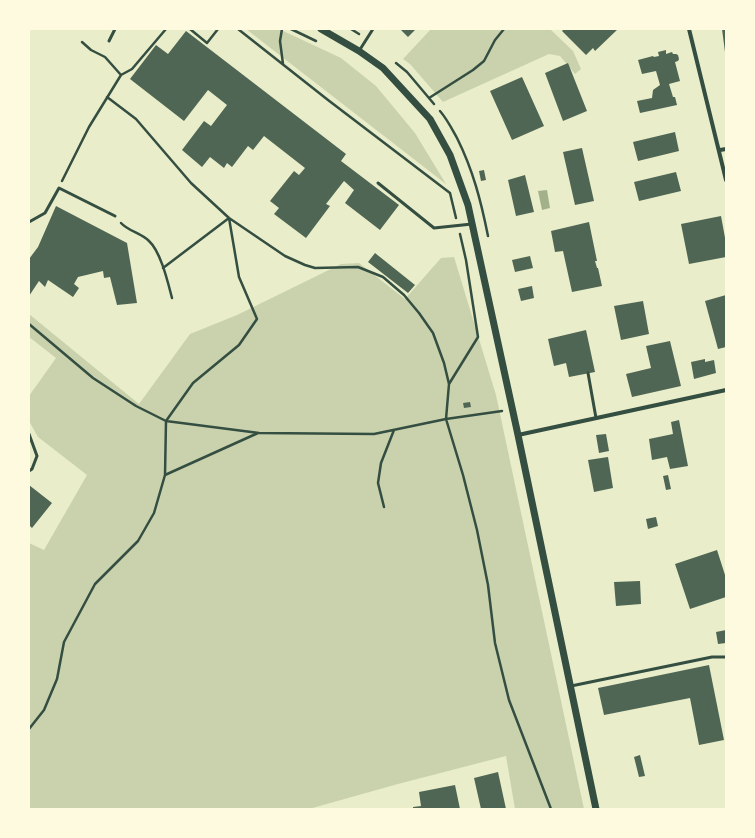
<!DOCTYPE html>
<html>
<head>
<meta charset="utf-8">
<style>
	body { margin:0 }
	#map { position:relative; width:755px; height:838px; overflow:hidden; background:#e9edc9; font-family:"Noto Sans",sans-serif }
	canvas { display:block }
	.frame { position:absolute; inset:0; border:30px solid #fefae0; pointer-events:none }
</style>
</head>
<body>
<div id="map">
<canvas width="755" height="838"></canvas>
<div class="frame"></div>
</div>
<script>
const ctx = document.querySelector('canvas').getContext('2d');
ctx.lineJoin = 'round';
function fillPath(path, color) { ctx.fillStyle = color; ctx.fill(path, 'evenodd'); }
function stroke(path, color, width, dash) { ctx.strokeStyle = color; ctx.lineWidth = width; ctx.lineCap = dash ? 'butt' : 'round'; ctx.setLineDash(dash || []); ctx.stroke(path); }
fillPath(new Path2D(`
	M246,29H279L341,58L376,86L415,133L446,184Z
	M431,29H550L573,51L581,69L575,74L560,56L549,54L443,102L410,64L403,59Z
	M454,257L496,395L584,809H515L506,756L398,784L309,809H29V543L44,550L87,475L38,437L29,421V396L56,358L29,337V314L139,404L190,334L237,315L341,264L359,263L405,299L441,258Z`), '#cad2ad');
fillPath(new Path2D(`
	M547,190L550,208L542,210L538,191Z`), '#a3b18a');
fillPath(new Path2D(`
	M402,29H416L408,37L401,30Z
	M564,29H618L595,51L593,48L586,55L562,31Z
	M722,29H726V52H725Z
	M186,31L346,154L341,161L399,205L380,230L345,203L354,190L344,181L326,204L330,206L306,238L274,214L279,208L270,201L294,171L299,175L305,168L264,136L253,150L248,146L232,167L227,163L224,168L210,157L202,167L182,150L204,121L211,126L227,105L208,90L184,121L130,79L156,45L168,54Z
	M666,50V54L672,52L673,54H676L678,55L679,59L678,61L675,62L680,81L669,84L673,97H675L677,105L640,113L637,101L652,98L653,90L660,85L656,71L642,74L638,60L653,56L654,57L659,56L658,52Z
	M568,63L587,111L563,121L545,73Z
	M522,77L544,126L512,140L490,91Z
	M675,132L679,151L638,161L633,142Z
	M582,148L594,201L575,205L563,152Z
	M484,170L486,180L481,181L479,171Z
	M676,172L681,191L639,201L634,182Z
	M525,175L534,212L516,216L508,180Z
	M56,206L127,243L137,303L117,305L110,277L104,278L103,271L78,277L74,284L79,288L73,297L48,280L45,287L39,281L29,296V259L38,247Z
	M721,216L726,243V257L689,264L681,224Z
	M589,222L597,261H595L597,268H598L602,286L572,292L563,251L555,252L551,231Z
	M375,253L415,285L408,293L368,262Z
	M530,256L533,268L515,272L512,260Z
	M532,286L534,298L521,301L518,289Z
	M726,295V347L718,349L705,301Z
	M643,301L649,334L621,340L614,306Z
	M586,330L595,372L569,377L566,363L554,366L548,339Z
	M670,341L681,386L632,397L626,374L651,368L646,346Z
	M705,359V362L714,360L716,373L694,379L691,362Z
	M470,402L471,407L464,408L463,403Z
	M679,420L688,466L670,469L667,457L652,460L649,439L673,434L671,422Z
	M606,434L609,451L599,453L596,435Z
	M608,457L613,488L594,492L588,460Z
	M668,475L671,489L666,490L663,476Z
	M29,485L52,503L32,528L29,525Z
	M656,517L658,526L648,529L646,519Z
	M717,550L726,578V597L690,609L675,564Z
	M640,581L641,604L616,606L614,582Z
	M726,630V643L718,644L716,632Z
	M709,665L724,740L699,745L690,698L604,715L598,688Z
	M640,755L645,776L639,777L634,757Z
	M498,772L506,809H481L474,778Z
	M455,785L460,809H413V807L421,806L419,792Z`), '#4f6655');
stroke(new Path2D(`
	M190,29L207,43L218,29
	M238,29L328,100L450,193L456,218
	M282,29L280,41L283,64
	M291,29L316,41
	M351,29L359,34
	M396,63L407,72L434,104
	M121,75L132,69L166,29
	M107,97L136,119L191,183L229,218L285,256L305,265L315,268L358,267L383,277L404,295L419,313L433,333L444,363L449,384L446,419L463,475L477,530L488,585L495,643L509,700L551,809
	M429,98L473,70L484,61L495,40L504,29
	M440,111C447,119 452,129 457,138C473,170 481,201 488,236
	M62,181L89,127L121,75L105,57L91,50L82,42
	M121,223C128,231 141,233 149,241C161,252 168,283 172,298
	M163,268L229,218L239,277L257,319L239,345L193,383L166,421L165,475
	M29,324L93,378L136,406L166,421L259,433L374,434L446,419L502,411
	M449,384L478,337L466,260L460,234
	M384,507L378,483L381,463L394,430
	M29,729L44,710L57,679L64,642L95,584L138,541L154,513L165,475L258,433`), '#344e41', 2.5);
stroke(new Path2D(`
	M109,41L115,29
	M359,51L373,29
	M378,183L434,228L472,224
	M29,222L45,213L59,188L115,216
	M588,373L596,418
	M29,434L37,456L32,469L29,471
	M571,686L712,657H726`), '#344e41', 3);
stroke(new Path2D(`
	M689,29L726,180
	M720,150L726,149
	M518,435L726,390`), '#344e41', 4);
stroke(new Path2D(`
	M321,29L359,51L383,68L430,119L450,155L468,205L518,435L596,809`), '#344e41', 7);
</script>
</body>
</html>
